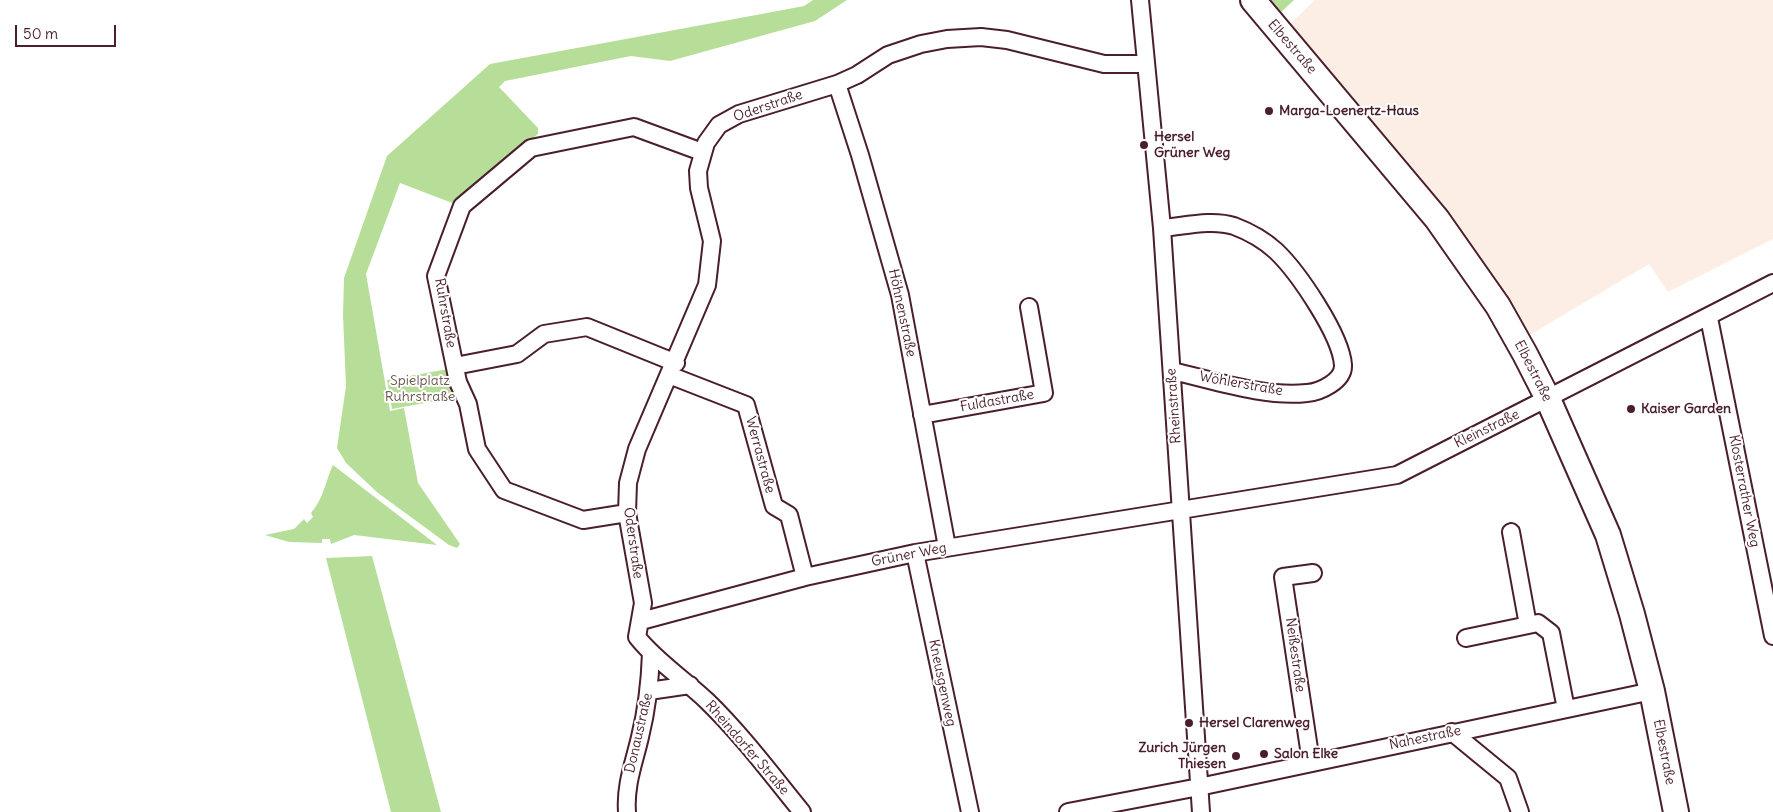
<!DOCTYPE html>
<html>
<head>
<meta charset="utf-8">
<style>
	body { margin:0 }
	#map { position:relative; width:1773px; height:812px; overflow:hidden; background:#fff; font-family:Delius,sans-serif }
	canvas { display:block }
	.scale { position:absolute; left:15px; top:25px; width:101px; height:22px; box-sizing:border-box; border:2px solid #4a1f2b; border-top:0; padding-left:6px; font-size:15px; line-height:18px; white-space:nowrap; color:#4a1f2b; -webkit-text-stroke:4px #fff; paint-order:stroke }
</style>
</head>
<body>
<div id="map">
<canvas width="1773" height="812"></canvas>
<div class="scale">50 m</div>
</div>
<script>
const ctx = document.querySelector('canvas').getContext('2d');
ctx.lineJoin = 'round';
function fillPath(path, color) { ctx.fillStyle = color; ctx.fill(path, 'evenodd'); }
function stroke(path, color, width, dash) { ctx.strokeStyle = color; ctx.lineWidth = width; ctx.lineCap = dash ? 'butt' : 'round'; ctx.setLineDash(dash || []); ctx.stroke(path); }
function write(font, color, halo, rows, align = 'center') {
  ctx.font = font + ' Delius,sans-serif'; ctx.lineWidth = 4; ctx.setLineDash([]); ctx.textBaseline = 'middle'; ctx.strokeStyle = halo; ctx.fillStyle = color; for (const [text, x, y, turn = 0] of rows) {
    ctx.save(); ctx.translate(x, y); ctx.rotate((+turn || 0) * Math.PI / 180); ctx.textAlign = isNaN(turn) ? turn : align; if (halo) ctx.strokeText(text, 0, 0); ctx.fillText(text, 0, 0); ctx.restore();
  }
}
fillPath(new Path2D(`
	M1315,0H1773V239L1668,292L1649,264L1528,336L1450,213L1289,25Z`), '#fceee4');
fillPath(new Path2D(`
	M813,0H847L815,21L670,61L631,56L505,81L499,87L538,128V134L455,204L400,183L366,274L390,411L404,408L418,483L460,544L457,548L449,545L378,493L346,463L337,448L346,386L343,315L344,278L387,156L490,64L767,13L804,6Z
	M1267,0H1294L1279,14Z
	M448,369L452,398L392,409L387,380Z
	M333,465L437,545L354,535L331,544L330,539H322V543L289,542L265,535L294,529L304,519L307,523L313,517L311,513C324,498 325,482 333,465Z
	M372,556L441,812H391L326,558Z`), '#b7de99');
const street = new Path2D(`
	M1140,0L1162,228L1201,812
	M837,84L860,155L900,295L947,547
	M1162,228C1185,226 1212,219 1234,226C1250,232 1264,240 1276,251C1298,272 1341,335 1343,365C1344,381 1320,392 1307,393C1265,398 1213,380 1172,371
	M1709,318L1773,636
	M455,366L517,354L544,334L587,327L676,363
	M669,375L746,405L774,506L789,515L805,577
	M922,415L1044,393L1029,307
	M627,513L583,520L504,490L477,449L468,404L458,382L436,276L462,206L531,148L634,127L702,152
	M1511,532L1528,625
	M915,553L970,812
	M641,621L805,577L915,553L1397,475L1773,283
	M1466,638L1538,623L1551,633L1566,709
	M649,691L690,685
	M1452,732L1508,778L1520,812
	M1311,762L1283,577L1313,573
	M627,812C625,785 634,763 640,737C647,709 650,682 651,653
	M802,812C771,774 742,735 707,701C684,679 657,662 637,637L643,603L627,513L628,483L637,449L707,285L712,241L699,188L698,171L706,143L719,125L739,114L837,84L857,75L888,55L921,44L947,39L981,37L1007,40L1104,64H1145
	M1068,812L1199,787L1652,691`);
const secondary = new Path2D(`
	M1253,0L1437,219L1498,306L1525,354L1548,399L1608,535L1632,614L1652,691L1676,812`);
stroke(street, '#4a1f2b', 20);
stroke(secondary, '#4a1f2b', 28);
stroke(street, '#fff', 16);
stroke(secondary, '#fff', 24);
for (const [x, y, r, color] of [
	[1269,111,5,"#4a1f2b"],
	[1144,145,5,"#4a1f2b"],
	[1631,409,5,"#4a1f2b"],
	[1189,723,5,"#4a1f2b"],
	[1264,754,5,"#4a1f2b"],
	[1236,756,5,"#4a1f2b"]
]) { const dot = new Path2D(); dot.arc(x, y, r, 0, 2 * Math.PI); ctx.fillStyle = color; ctx.fill(dot); stroke(dot, '#fff', 2); }
write('14px', '#4a1f2b', '#fff', [
	["Elbestraße",1292,47,49],
	["Oderstraße",768,106,-19],
	["Ruhrstraße",445,313,80],
	["Höhnenstraße",902,313,78],
	["Elbestraße",1533,371,63],
	["Wöhlerstraße",1241,384,10],
	["Fuldastraße",997,401,-10],
	["Rheinstraße",1174,406,-94],
	["Kleinstraße",1487,429,-26],
	["Werrastraße",760,455,75],
	["Klosterrather Weg",1744,491,79],
	["Oderstraße",633,543,82],
	["Grüner Weg",909,555,-11],
	["Neißestraße",1295,655,82],
	["Kneusgenweg",942,683,78],
	["Donaustraße",639,733,-77],
	["Nahestraße",1425,738,-12],
	["Rheindorfer Straße",747,748,49],
	["Elbestraße",1664,752,79]
]);
write('bold 14px', '#4a1f2b', '#fff', [
	["Marga-Loenertz-Haus",1279,111],
	["Hersel",1154,137],
	["Grüner Weg",1154,153],
	["Kaiser Garden",1641,409],
	["Hersel Clarenweg",1199,723],
	["Zurich Jürgen",1226,748,"right"],
	["Thiesen",1226,764,"right"],
	["Salon Elke",1274,754]
], 'left');
write('14px', '#6b584c', '#fff', [
	["Spielplatz",420,381],
	["Ruhrstraße",420,397]
]);
</script>
</body>
</html>
